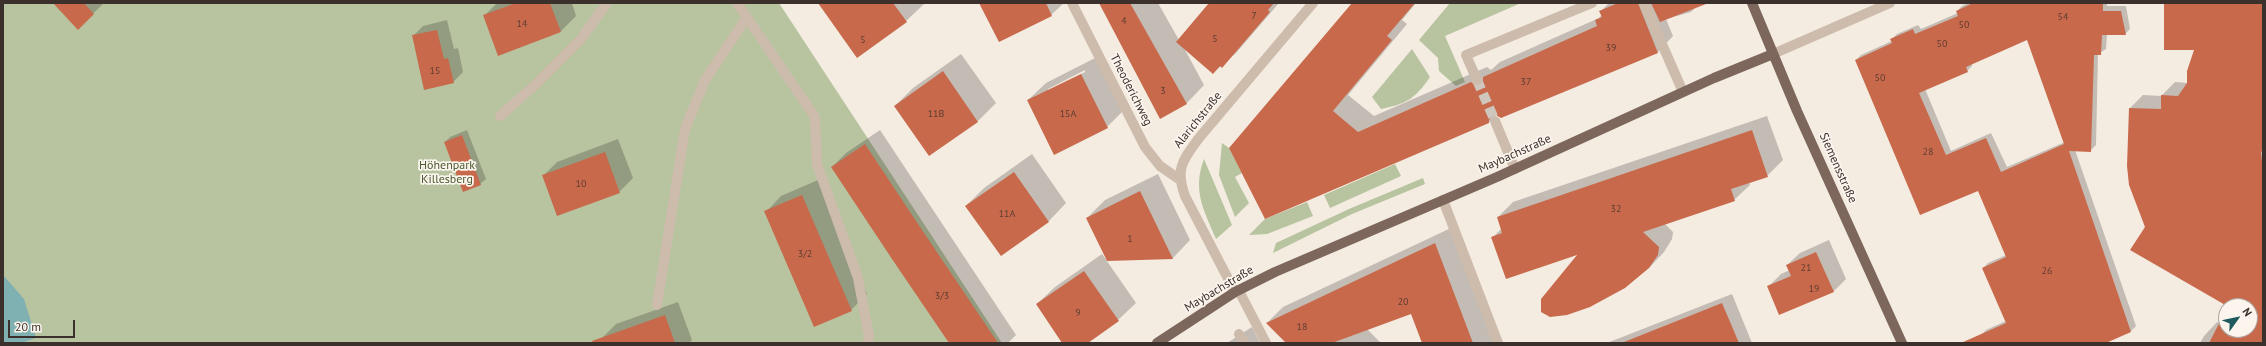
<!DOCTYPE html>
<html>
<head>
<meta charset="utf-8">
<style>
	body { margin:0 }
	#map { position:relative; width:2266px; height:346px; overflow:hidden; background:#f4ebe1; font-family:"PT Sans",sans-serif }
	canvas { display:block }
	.frame { position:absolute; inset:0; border:4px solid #3b302b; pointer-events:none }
	.north { position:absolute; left:2218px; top:298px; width:40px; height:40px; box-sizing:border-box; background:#fbf5ee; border:1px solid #aea6a0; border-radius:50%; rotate:57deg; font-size:11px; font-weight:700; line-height:16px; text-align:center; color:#3b302b }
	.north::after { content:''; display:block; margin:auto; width:14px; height:18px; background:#1f5a5e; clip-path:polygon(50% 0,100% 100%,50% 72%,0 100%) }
	.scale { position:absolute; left:8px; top:320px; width:67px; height:18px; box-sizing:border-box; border:2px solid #3b302b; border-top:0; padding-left:5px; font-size:12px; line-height:14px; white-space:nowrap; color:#3b302b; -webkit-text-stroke:3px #fbf5ee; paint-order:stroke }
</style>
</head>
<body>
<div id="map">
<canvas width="2266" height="346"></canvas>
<div class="frame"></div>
<div class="north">N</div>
<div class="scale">20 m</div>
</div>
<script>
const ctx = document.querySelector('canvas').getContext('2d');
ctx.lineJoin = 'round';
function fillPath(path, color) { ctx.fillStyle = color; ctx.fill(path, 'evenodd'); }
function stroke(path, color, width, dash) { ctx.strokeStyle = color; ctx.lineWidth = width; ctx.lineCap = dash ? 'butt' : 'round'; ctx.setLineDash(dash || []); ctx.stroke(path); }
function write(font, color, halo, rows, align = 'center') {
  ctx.font = font + ' "PT Sans",sans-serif'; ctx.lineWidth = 3.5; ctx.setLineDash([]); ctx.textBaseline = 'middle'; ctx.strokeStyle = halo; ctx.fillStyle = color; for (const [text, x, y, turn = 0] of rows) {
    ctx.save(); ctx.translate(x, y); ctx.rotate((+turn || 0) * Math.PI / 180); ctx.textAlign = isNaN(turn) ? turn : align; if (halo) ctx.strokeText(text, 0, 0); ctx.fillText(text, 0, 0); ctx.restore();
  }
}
fillPath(new Path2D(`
	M3,3H779L1002,343H3Z
	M1450,3H1521L1445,36L1465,82L1456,86L1439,71L1438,58L1419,40Z
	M1412,49L1430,77C1415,99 1406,104 1381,109L1372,97Z
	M1222,143L1229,148L1242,173L1235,177L1249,203L1235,217L1219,175Z
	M1204,159L1232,225L1216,239C1204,210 1192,191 1204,159Z
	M1395,164L1401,176L1330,208L1324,195Z
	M1423,178L1425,184L1352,214L1273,253L1276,243L1349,209Z
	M1307,202L1313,216L1267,234L1249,235L1265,219Z`), '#b8c4a0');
fillPath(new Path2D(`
	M3,275L24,299L36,338L21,343H3Z`), '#7fb0b2');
fillPath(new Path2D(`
	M54,3H104L78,28Z
	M497,3H572L576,16L560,32L485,15Z
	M820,3H924V4L906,21Z
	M980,3H1064L1051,15Z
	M1100,3H1158L1179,40L1211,3H1279L1236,53L1213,73L1184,48L1204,85L1187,103L1160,117Z
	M1353,3H1416L1402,20L1407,24L1348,95L1374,116L1487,67L1491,70L1500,62L1599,18L1602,14L1601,11L1609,3H1700L1691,12L1666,19L1673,36L1658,52L1501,117L1497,114L1488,123L1265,218Z
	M1968,3H2107V6H2126L2130,29L2125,34H2107L2106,49L2098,54L2096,145L2091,150H2075L2136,326L2131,331L2103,343H1984L1981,335L1986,330L2006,321L1983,268L1988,263L2006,255L1979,190L1856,60L1861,55L1892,41V39L1897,34L1918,25L1921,29L1958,13L1957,11L1962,6ZM2028,39L2065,142L2007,167L1991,133L1951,151L1925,89L1967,71L1972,66V63Z
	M2165,3H2263V343H2200L2204,336L2217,322L2220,324L2226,312V330H2250V306H2229L2130,108L2143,95L2161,96L2175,82L2188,83L2195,49Z
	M447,20L454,49L458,48L463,72L453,82L413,36L423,26Z
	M961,54L996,103L978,121L930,154L895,106L913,88Z
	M1099,56L1125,109L1107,127L1028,100L1046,83ZM1085,70V72L1048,91V89Z
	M1767,116L1783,160L1767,176L1749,182L1750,185L1734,200L1665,224L1673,232L1672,239L1664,252L1649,268L1580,253L1493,237L1502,228L1498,217L1513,202Z
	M467,130L486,179L480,184L445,142L450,137Z
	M880,130L1016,335L1008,343H950L832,167L846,153Z
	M618,139L633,178L619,192L543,176L557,162Z
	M1032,154L1066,203L1049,221L1001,255L966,206L984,188Z
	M1158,174L1190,240L1173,258L1108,260L1087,218L1105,200Z
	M818,180L867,294L851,310L766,212L781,196Z
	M1451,228L1495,343H1423L1411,313L1367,329L1381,343H1288L1267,323L1283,307Z
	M1829,240L1846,279L1833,292L1768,287L1781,274L1790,270L1787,265L1800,253Z
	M1102,254L1136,303L1118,320L1086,343H1063L1037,304L1055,287Z
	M1732,294L1752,343H1607Z
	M678,302L692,340L689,343H604L602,338L616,324Z
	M1252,327L1260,343H1227Z`), '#0003');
fillPath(new Path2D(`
	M53,3H84L94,14L78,30Z
	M516,3H550L561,32L498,56L483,15Z
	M818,3H893L907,22L857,58Z
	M979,3H1046L1052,16L999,42Z
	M1099,3H1130L1187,104L1160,119Z
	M1209,3H1274L1268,10L1270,12L1222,68L1220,66L1213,74L1176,42Z
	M1352,3H1415L1387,36L1392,40L1333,111L1358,132L1471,82L1476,86H1480L1483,81V77L1597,26L1595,20L1602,17L1599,11L1618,3H1638L1658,53L1501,118L1496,115H1492L1489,120V123L1265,219L1229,148Z
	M1651,3H1706V4L1660,22Z
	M1973,3H2103V11H2121L2126,35H2102L2101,55H2094L2091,152L2069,151L2131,332L2106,343H1961L2006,323L1982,268L2006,257L1978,191L1920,215L1855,60L1892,43L1890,39L1913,29L1915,34L1958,16L1956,11ZM2027,40L2064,144L2001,172L1986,138L1946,155L1919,93L1968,72L1966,67Z
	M2164,3H2263V148L2261,153L2263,168V343H2209L2226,310V330H2250V306H2227L2130,250L2145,227L2129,185L2127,166L2129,108L2161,109V95L2178,96L2187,83V71L2194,50H2164Z
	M437,30L444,59L448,58L454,83L424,90L412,35Z
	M943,71L978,122L929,156L894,106Z
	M1081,74L1108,128L1054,155L1027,100Z
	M1752,130L1768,177L1731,189L1735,201L1643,232L1659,247L1658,255L1649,268L1625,288L1590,307L1567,315L1550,317L1541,312V299L1577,255L1506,279L1491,237L1502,233L1497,217Z
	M462,135L481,185L463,192L444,142Z
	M865,144L916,221L998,343H949L892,259L831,167Z
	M605,152L620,193L557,216L542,175Z
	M1014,172L1049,222L1001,256L965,206Z
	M1140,191L1173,259L1107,261L1086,218Z
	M802,195L852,311L814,327L764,211Z
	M1435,243L1473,343H1422L1411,314L1332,343H1286L1266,323Z
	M1816,252L1834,292L1779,315L1767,286L1791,276L1786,265Z
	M1084,271L1119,321L1088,343H1062L1036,304Z
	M1722,303L1739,343H1624V342Z
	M665,315L675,343H593L592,341Z`), '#c8694b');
stroke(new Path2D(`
	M1477,80L1495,121`), '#cfc6bd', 10, [10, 5]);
stroke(new Path2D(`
	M737,3L815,117L817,164L858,278L869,336L868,343
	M1072,3L1145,147L1160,166L1179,179
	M1644,3L1683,92
	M1773,54L1890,3
	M1477,80L1466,55L1592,3
	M500,116L535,85L581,39L607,3
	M1495,121L1515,169
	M1443,200L1498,343
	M1239,291L1266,343
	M1235,292L1185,196C1175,168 1183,160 1199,138L1313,3
	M657,305L685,129L705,80L747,17
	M1239,334L1244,343`), '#cdbbac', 10);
stroke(new Path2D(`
	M1752,3L1797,111L1902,343
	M1157,343L1235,292L1275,272L1497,177L1714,78L1773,54`), '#7d675c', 10);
write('10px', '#5e3e33', null, [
	["7",1254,16],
	["54",2063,17],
	["4",1124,21],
	["14",522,24],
	["50",1964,25],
	["5",1215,39],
	["5",863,40],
	["50",1942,44],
	["39",1611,48],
	["15",435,71],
	["50",1880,78],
	["37",1526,82],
	["3",1163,91],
	["11B",936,114],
	["15A",1068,114],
	["28",1928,152],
	["10",581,184],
	["32",1616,209],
	["11A",1007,214],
	["1",1130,239],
	["3/2",805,254],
	["21",1806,268],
	["26",2047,271],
	["19",1814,289],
	["3/3",942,296],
	["20",1403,302],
	["9",1078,313],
	["18",1302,327]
]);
write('12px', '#3b302b', '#fbf5ee', [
	["Theoderichweg",1131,90,63],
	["Alarichstraße",1198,120,-51],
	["Maybachstraße",1515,154,-24],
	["Siemensstraße",1838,168,66],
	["Maybachstraße",1219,289,-31]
]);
write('12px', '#4a5a2e', '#fbf5ee', [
	["Höhenpark",447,166],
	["Killesberg",447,180]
]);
</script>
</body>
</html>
